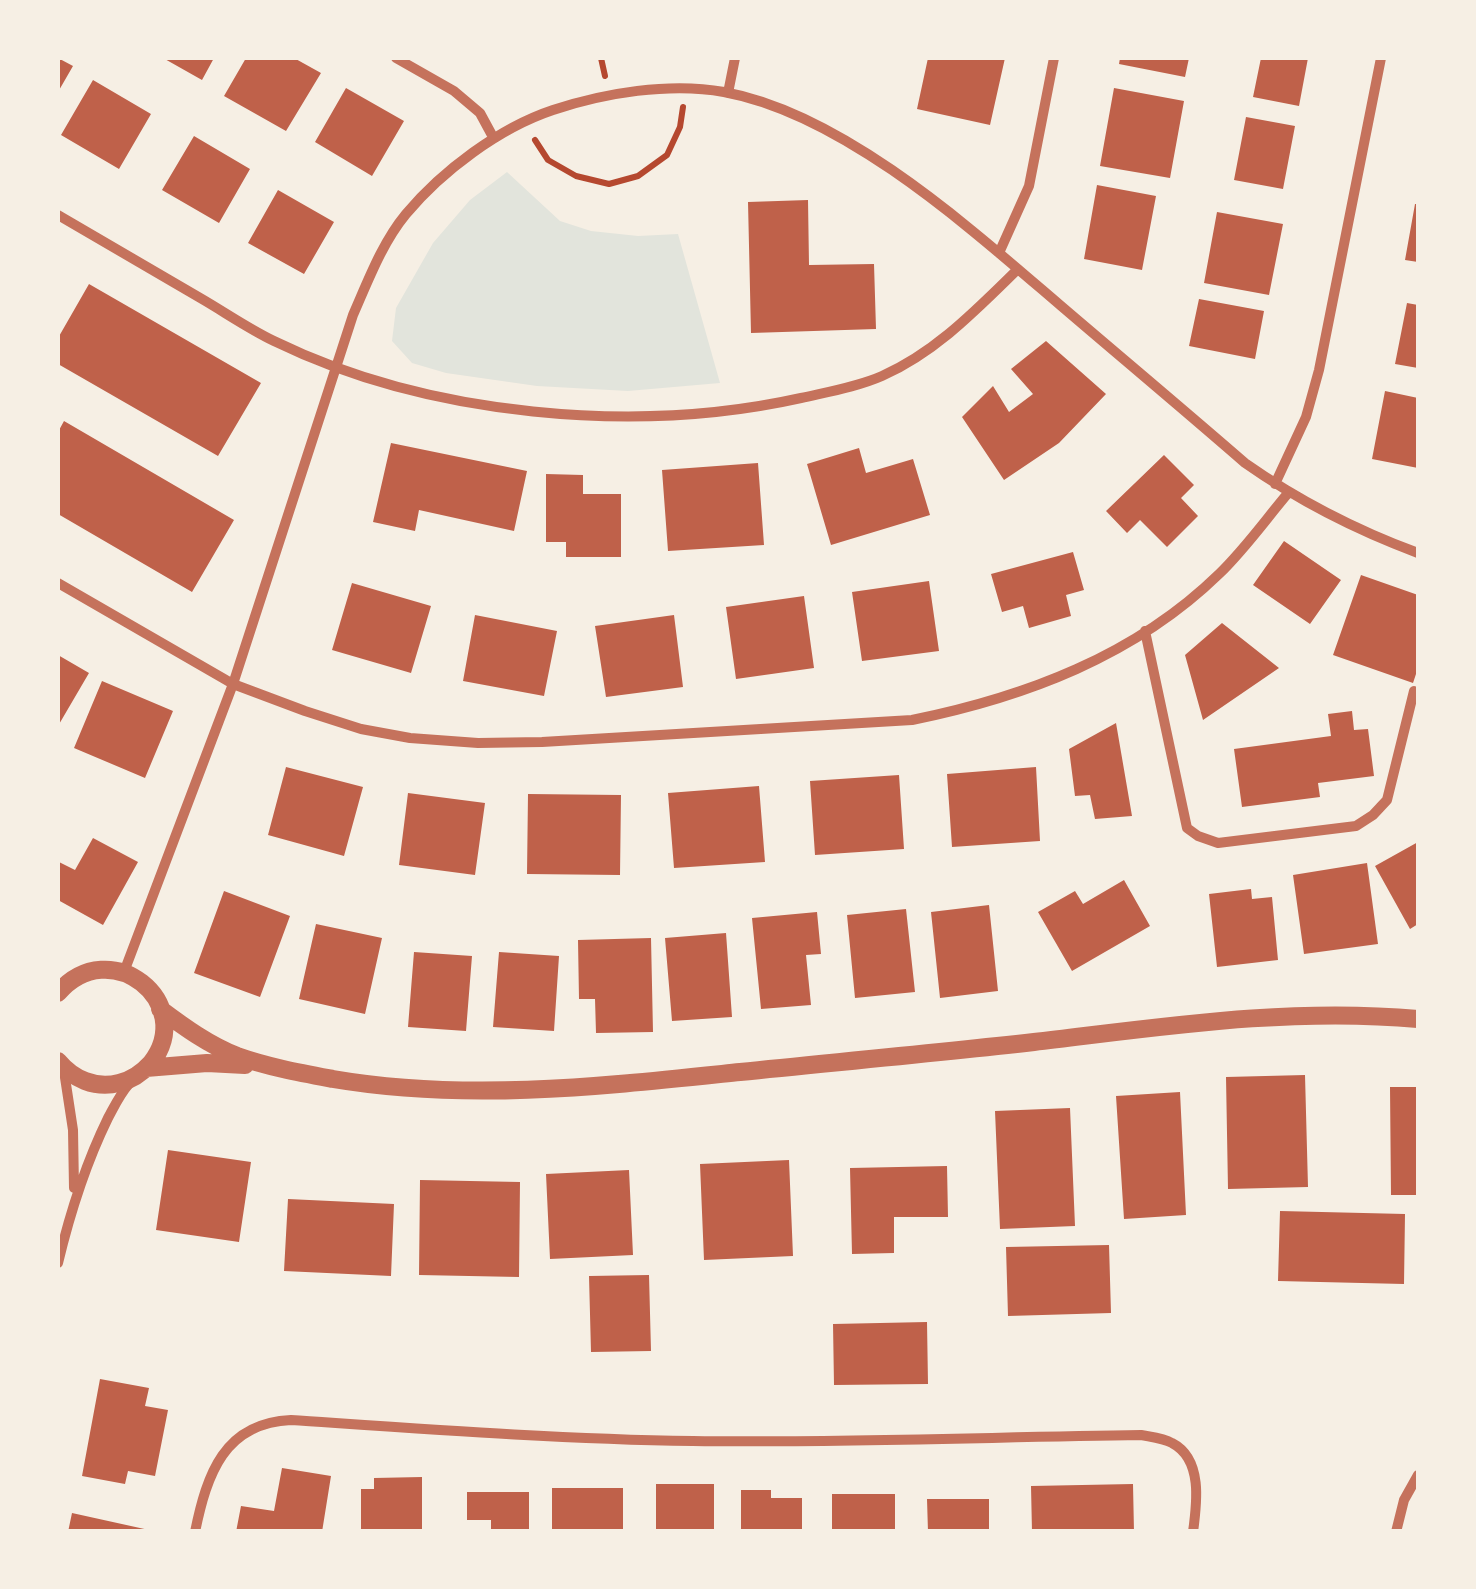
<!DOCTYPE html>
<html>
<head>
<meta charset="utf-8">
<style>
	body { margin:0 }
	#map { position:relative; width:1476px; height:1589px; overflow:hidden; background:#f6efe4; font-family:"IBM Plex Serif",serif }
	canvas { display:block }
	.frame { position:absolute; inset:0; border:60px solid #f6efe4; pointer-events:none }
</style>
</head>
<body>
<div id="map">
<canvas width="1476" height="1589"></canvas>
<div class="frame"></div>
</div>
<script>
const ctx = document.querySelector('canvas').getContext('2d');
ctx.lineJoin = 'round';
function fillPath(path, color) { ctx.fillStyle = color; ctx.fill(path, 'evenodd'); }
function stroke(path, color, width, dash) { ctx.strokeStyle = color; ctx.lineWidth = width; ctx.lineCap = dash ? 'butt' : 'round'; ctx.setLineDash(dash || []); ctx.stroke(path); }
fillPath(new Path2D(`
	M507,172L560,221L591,231L638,236L678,234L720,383L628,391L537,386L446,373L412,363L392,341L396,308L433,243L470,200Z`), '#e2e4dc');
fillPath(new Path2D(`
	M58,58L73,66L58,92Z
	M163,58H214L202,80Z
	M246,58H294L321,73L286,131L224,96Z
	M928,58H1005L990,125L917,109Z
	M1120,58H1189L1185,77L1119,64Z
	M1261,58H1308L1299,106L1253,97Z
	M93,80L151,114L119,169L61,135Z
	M346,88L404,121L372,176L315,142Z
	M1114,88L1184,101L1170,178L1100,166Z
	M1246,117L1295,126L1283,189L1234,180Z
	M194,136L250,169L219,223L162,190Z
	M1097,185L1156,196L1142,270L1084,259Z
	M278,190L334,222L304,274L248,243Z
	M808,200L809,265L874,264L876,329L751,333L748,202Z
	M1415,204H1418V262L1405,260Z
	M1217,212L1283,224L1269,295L1204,283Z
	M89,284L261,383L218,456L58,364V338Z
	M1199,299L1264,311L1255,359L1189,346Z
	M1407,303L1418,305V368L1395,364Z
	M1046,341L1106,394L1059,443L1004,480L962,417L993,386L1009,412L1033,394L1011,369Z
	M1385,391L1418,398V468L1372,459Z
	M64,421L234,520L192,592L58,514V432Z
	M391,443L527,471L514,531L419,510L415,531L373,522Z
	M859,448L866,473L913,459L930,515L831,545L807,464Z
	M1164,455L1194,485L1181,498L1198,516L1167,547L1140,520L1127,533L1106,511Z
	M758,463L764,545L668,551L662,470Z
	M546,474L583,475V494H621V557H566V542H546Z
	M1284,541L1341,580L1310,624L1253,585Z
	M1073,552L1084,590L1066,595L1071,616L1029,628L1023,606L1002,612L991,574Z
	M1361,575L1418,595V668L1413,683L1333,655Z
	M929,581L939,651L862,661L852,592Z
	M352,583L431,606L411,673L332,650Z
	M804,596L814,668L736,679L726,607Z
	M475,615L557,631L544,696L463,681Z
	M674,615L683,687L606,697L595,626Z
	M1222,623L1279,668L1203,720L1185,655Z
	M58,655L89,673L58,726Z
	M102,681L173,711L145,778L74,748Z
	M1352,711L1354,730L1368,729L1374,776L1318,783L1320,797L1242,807L1234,749L1331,736L1328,714Z
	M1116,723L1132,816L1095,819L1090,795L1075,796L1069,749Z
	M286,767L363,787L344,856L268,835Z
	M1036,767L1040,841L952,847L947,774Z
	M899,775L904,849L815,855L810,781Z
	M759,786L765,862L674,868L668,793Z
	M408,793L485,803L475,875L399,865Z
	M528,794L621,795L620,875L527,874Z
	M93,838L138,862L103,925L58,900V865L59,862L75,870Z
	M1418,842V924L1410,929L1375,866Z
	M1367,863L1378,944L1304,954L1293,875Z
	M1124,880L1150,926L1072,971L1038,912L1075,891L1083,904Z
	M1251,889L1252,899L1272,897L1278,960L1217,967L1209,894Z
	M224,891L290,916L260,997L194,973Z
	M989,905L998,991L940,998L931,912Z
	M906,909L915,992L855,998L847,915Z
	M817,912L821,954L806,955L811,1005L761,1009L752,918Z
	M316,924L382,938L365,1014L299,999Z
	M726,933L732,1017L672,1021L665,938Z
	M651,938L653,1032L596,1033L595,999H579L578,940Z
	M414,952L472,956L466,1031L408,1027Z
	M499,952L559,956L554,1031L493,1027Z
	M1305,1075L1308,1187L1228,1189L1226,1077Z
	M1390,1087H1418V1195H1391Z
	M1180,1092L1186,1215L1124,1219L1116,1096Z
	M1070,1108L1075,1226L1000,1229L995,1111Z
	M168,1150L251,1162L239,1242L156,1230Z
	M789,1160L793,1256L704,1260L700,1164Z
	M947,1166L948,1217H894V1253L852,1254L850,1168Z
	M629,1170L633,1255L550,1259L546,1174Z
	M420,1180L520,1182L519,1277L419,1275Z
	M288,1199L394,1204L391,1276L284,1271Z
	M1280,1211L1405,1214L1404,1284L1278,1281Z
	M1109,1245L1111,1313L1008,1316L1006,1247Z
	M649,1275L651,1351L591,1352L589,1276Z
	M927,1322L928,1384L834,1385L833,1324Z
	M100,1379L149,1388L145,1406L168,1410L155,1476L128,1471L125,1484L82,1476Z
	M282,1468L331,1476L322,1532H236L241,1506L274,1511Z
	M422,1477V1532H361V1489H374V1478Z
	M656,1484H714V1532H656Z
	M1133,1484L1134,1532H1032L1031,1486Z
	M552,1488H623V1532H552Z
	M741,1490H771V1498H802V1532H741Z
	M467,1492H529V1532H491V1520H467Z
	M832,1494H895V1532H832Z
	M927,1499H989V1532H928Z
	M72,1513L149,1530V1532H68Z`), '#bf614a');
stroke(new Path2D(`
	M601,58L605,76
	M535,140L548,160L576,176L609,184L638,176L667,155L680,127L683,107`), '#b5482f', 6);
stroke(new Path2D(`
	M396,58L454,91L480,113L493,137
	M728,93L735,58
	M58,215C106,243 154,271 202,299C226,313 249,329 274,341C428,416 635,435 801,398C827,392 857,387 882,376C936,352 976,310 1018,269
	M999,253L1029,186L1054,58
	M1275,484L1306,417L1319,370L1381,58
	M58,583L233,684L305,711L361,729L410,738L478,743L542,742L912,720C1025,697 1135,656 1219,574C1245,549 1266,519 1289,492
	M1145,631L1187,828L1198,836L1218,843L1356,826L1373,815L1387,800L1414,691
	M124,972L233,684L353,315C368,281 382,243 406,214C442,171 499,128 553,110C604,93 670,82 724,92C844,114 970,228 1060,305C1122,358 1184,410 1245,463C1299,501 1356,530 1418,553
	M64,1071L73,1130L74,1188
	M58,1263C70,1213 85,1165 108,1118C114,1107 120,1094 129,1084
	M195,1532C207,1474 224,1423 291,1420C425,1429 559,1439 693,1441C842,1443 992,1437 1141,1435C1151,1437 1163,1438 1172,1443C1203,1459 1197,1503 1193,1532
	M1396,1532L1404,1500L1418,1475`), '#c5725c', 10);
stroke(new Path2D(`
	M58,993C110,932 198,1003 151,1063C142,1073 132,1080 119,1083C95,1089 73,1079 58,1061
	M160,1009C184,1027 209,1045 237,1056C268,1067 301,1073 333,1079C468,1102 605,1086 740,1072C838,1062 936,1053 1034,1042C1162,1027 1289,1007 1418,1019
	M146,1068L207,1063L245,1065`), '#c5725c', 18);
</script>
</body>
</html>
